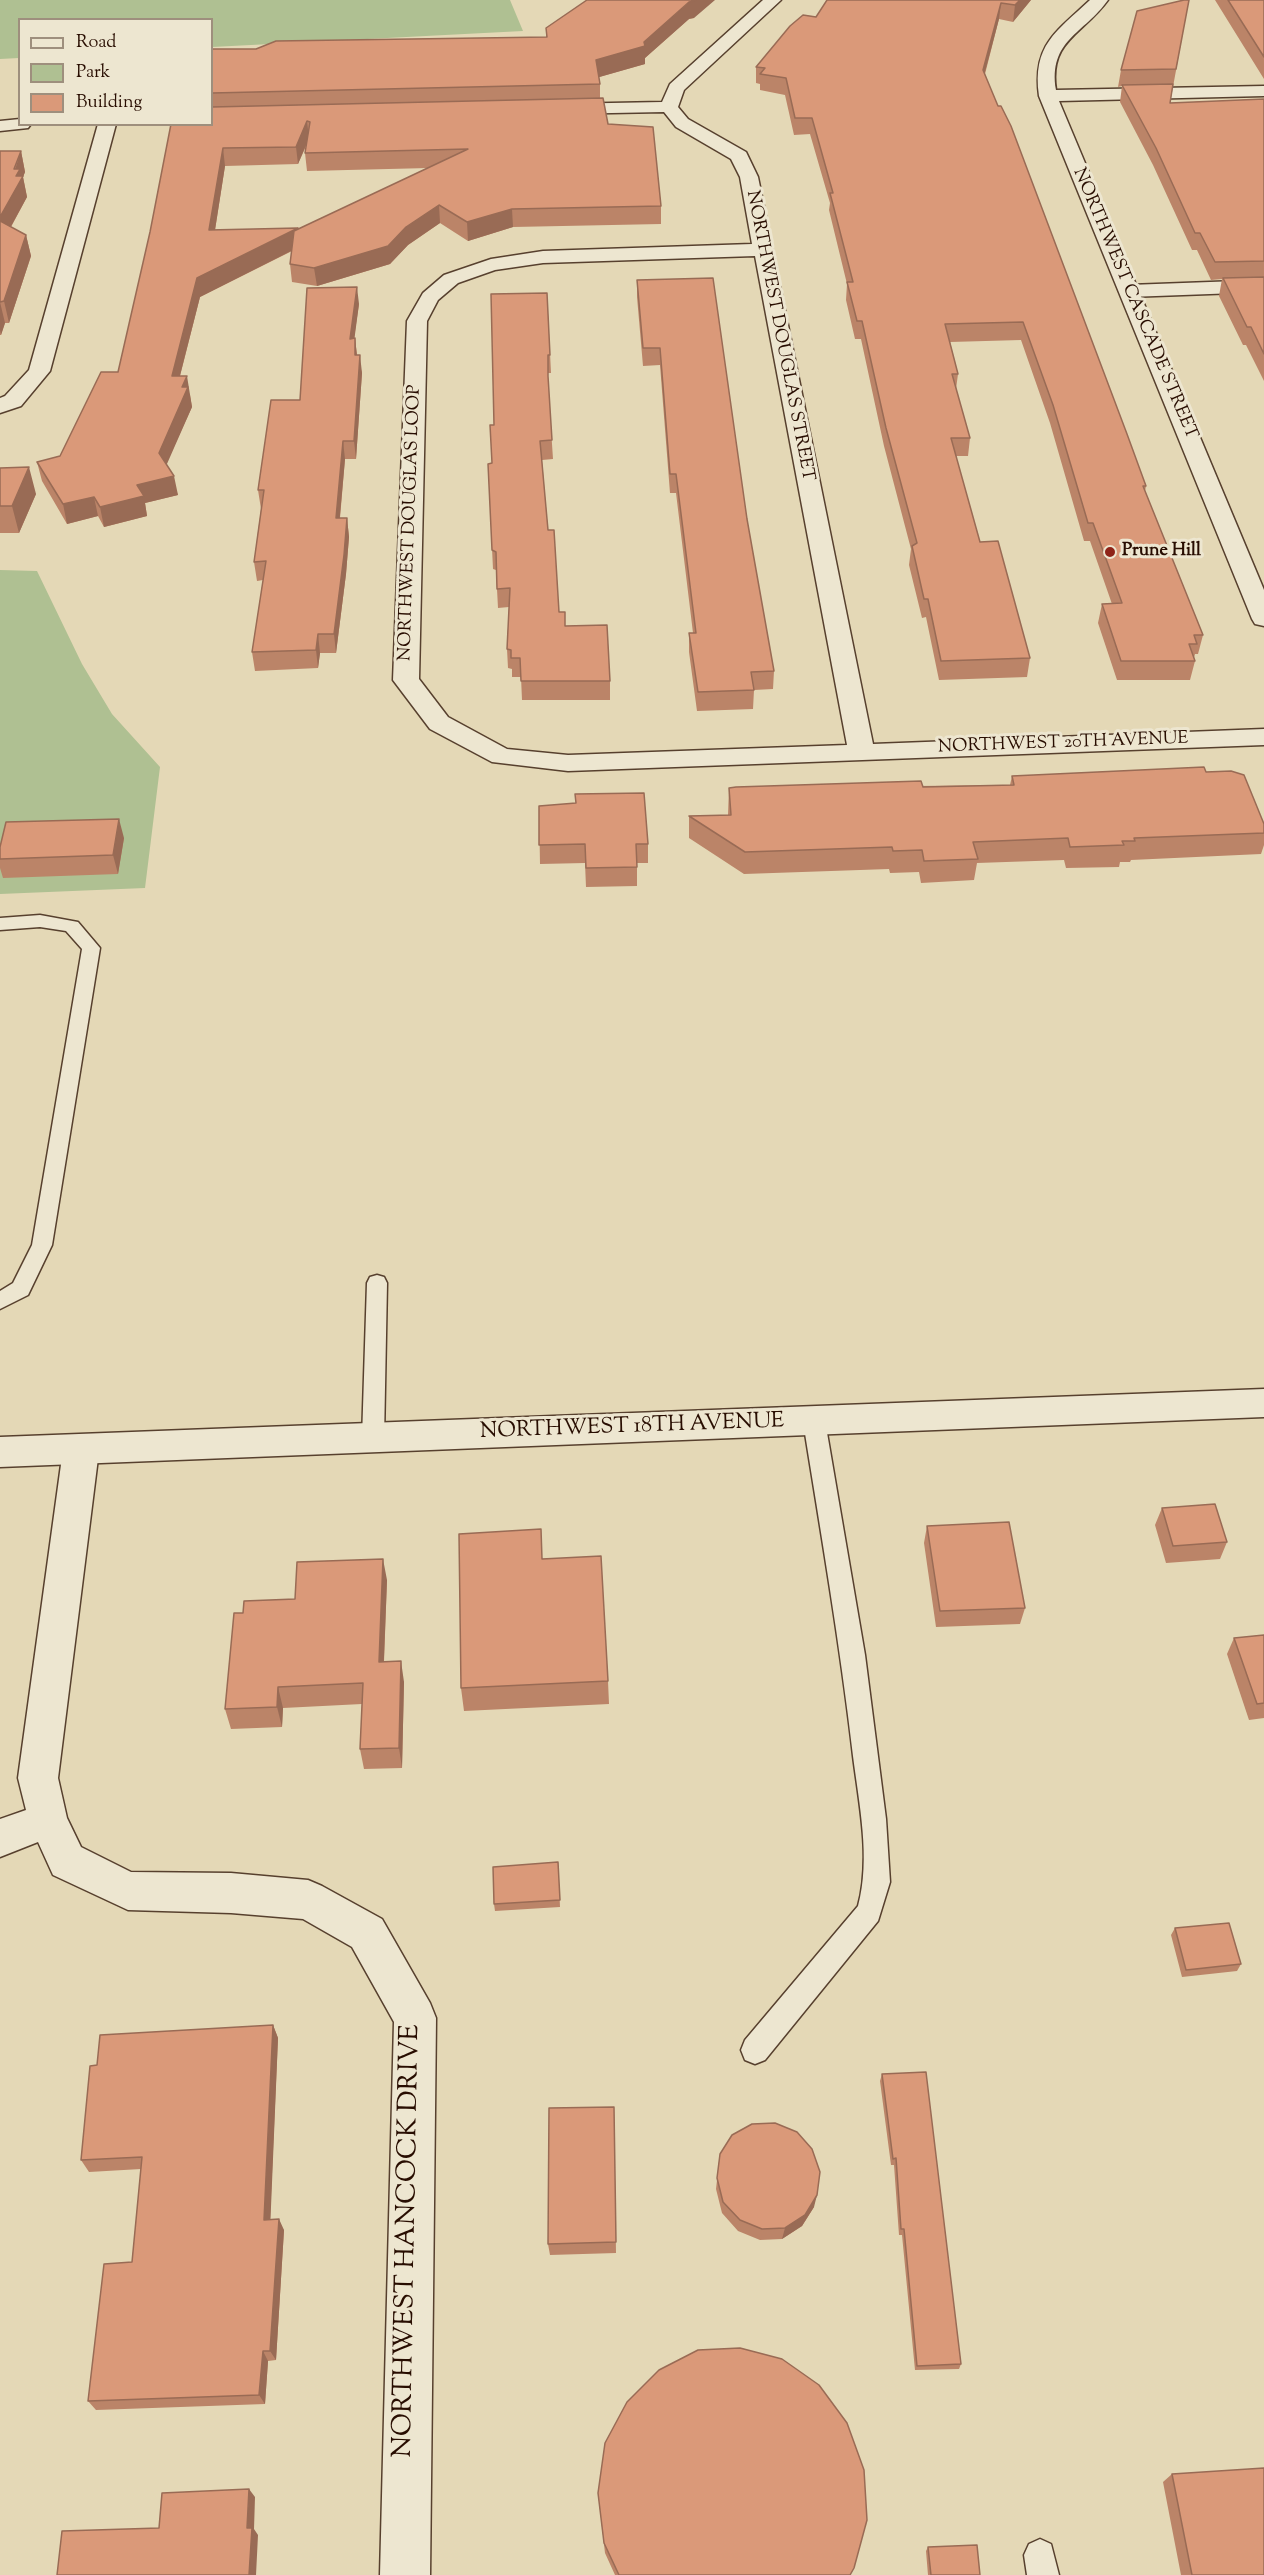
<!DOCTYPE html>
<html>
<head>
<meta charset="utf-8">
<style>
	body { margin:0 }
	#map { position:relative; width:1264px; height:2575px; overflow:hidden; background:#e4d8b6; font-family:"Sorts Mill Goudy",serif }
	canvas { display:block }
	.legend { position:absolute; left:18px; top:18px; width:195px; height:108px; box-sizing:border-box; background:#ede6d0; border:2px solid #9e8f7d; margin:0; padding:8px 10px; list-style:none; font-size:18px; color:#280d01 }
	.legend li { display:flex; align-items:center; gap:12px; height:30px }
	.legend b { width:30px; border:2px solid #9e8f7d }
</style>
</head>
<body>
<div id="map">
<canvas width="1264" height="2575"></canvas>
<ul class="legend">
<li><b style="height:8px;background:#ede6d0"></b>Road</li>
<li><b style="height:16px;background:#afc092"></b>Park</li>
<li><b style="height:16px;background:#da9979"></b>Building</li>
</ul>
</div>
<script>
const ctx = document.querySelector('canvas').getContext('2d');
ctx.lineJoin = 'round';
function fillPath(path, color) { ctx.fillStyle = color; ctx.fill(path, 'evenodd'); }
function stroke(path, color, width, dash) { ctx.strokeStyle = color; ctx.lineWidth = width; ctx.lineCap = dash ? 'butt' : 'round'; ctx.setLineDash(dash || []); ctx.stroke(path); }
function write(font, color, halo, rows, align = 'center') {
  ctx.font = font + ' "Sorts Mill Goudy",serif'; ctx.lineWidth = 6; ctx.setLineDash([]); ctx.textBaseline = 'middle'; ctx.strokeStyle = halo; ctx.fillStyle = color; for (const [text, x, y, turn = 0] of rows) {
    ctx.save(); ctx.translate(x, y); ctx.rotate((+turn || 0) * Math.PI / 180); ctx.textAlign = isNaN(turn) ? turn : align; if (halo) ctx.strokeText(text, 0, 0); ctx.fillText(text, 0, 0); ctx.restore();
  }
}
fillPath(new Path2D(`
	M0,0H510L523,31L212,47V20H20L19,58L0,59Z
	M0,570L37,571L82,664L112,714L160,767L145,888L0,894Z`), '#afc092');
const service = new Path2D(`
	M40,915L78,922L100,948L52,1245L28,1295L0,1309V1291L13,1283L32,1245L82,949L66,931L40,927L0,930V918Z
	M377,1275L384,1277L387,1283L384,1439L381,1445L373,1448L365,1445L362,1439L367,1283L370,1277Z
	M814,1412L822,1415L825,1421L865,1655L886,1819L890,1882L878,1921L765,2060L755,2064L745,2060L741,2050L745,2040L858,1906C871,1858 859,1804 853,1756C840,1644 821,1533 803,1421L806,1415Z
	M1040,2539L1051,2544L1059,2575H1027L1024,2555L1029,2544Z`);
const minor = new Path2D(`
	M763,0H781L684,90L678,107L688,119L746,152L758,177L873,744L1264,729V745L568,771L492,762L430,729L393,680L407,321L423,293L444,275L491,259L543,251L752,244L740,177L731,159L676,127L664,112L560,114L551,109L560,104L662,102L670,84ZM755,256L847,745L568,755L507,749L448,717L419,679L427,321L438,300L458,283L495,270L543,263Z
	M20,119V124H31L28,128L0,131V121Z
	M98,124H116L50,371L21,406L0,413V398L5,396L29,370Z
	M1264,280V292L1129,297L1122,295L1119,291L1122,287L1129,285Z
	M81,1436L93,1440L99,1450L58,1778L67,1818L81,1847L131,1872L231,1873L308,1880L322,1886L382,1919L430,2003L436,2018L430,2575H380L394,2022L352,1947L303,1919L231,1913L128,1910L53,1875L38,1842L0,1857V1819L26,1810L18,1778L63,1450L69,1440Z`);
const tertiary = new Path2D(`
	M1090,0H1108C1084,34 1048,40 1056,90L1264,86V96L1059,101L1264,590V626L1255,624L1252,619L1039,96C1032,45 1056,32 1090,0Z
	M1264,1389V1417L0,1467V1437Z`);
stroke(service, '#57402e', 3);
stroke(minor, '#57402e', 3);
stroke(tertiary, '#57402e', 3);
fillPath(service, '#ede6d0');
fillPath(minor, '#ede6d0');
fillPath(tertiary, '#ede6d0');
fillPath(new Path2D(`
	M1031,0L1013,22L999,19L985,74L1146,486L1145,491L1203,635L1198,654H1195L1194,658L1195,661L1190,680H1117L1098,623L1102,604H1112L1090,541H1084L1050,423L1021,340L950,342L958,374L956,389L970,438L968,456H956L980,542L1030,658L1027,677L939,680L926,617L922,618L909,565L911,549L884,446L861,339H855L846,300L847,284L829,210L830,203L810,134L794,135L785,95L760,90V84L756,83V67L816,17Z
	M1189,0L1170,103L1264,99V381L1246,345H1243L1219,296L1222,279L1211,280L1197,250H1192L1153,165L1120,102L1122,86L1118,87L1121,70Z
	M1215,0H1264V79Z
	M694,18L689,19L645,58V64L599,77L600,84V98L608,124L661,206V224L513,227L468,241L440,223L408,245L390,264L317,286L292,282L290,264L292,251L200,297L180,376L190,395L192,407L166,464L178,495L145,503L147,516L104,527L98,516L67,524L42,481L37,462L60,456L118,372L212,124V49H256L546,37V28ZM307,144L305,153L307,171L429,168L298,229V228L215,230L225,166L298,164Z
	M0,151H21L25,172L23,177L27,197L11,227L26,235L31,256L9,323H5L1,335H0Z
	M637,280L747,519L774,671L773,689L754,690L753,709L697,711L689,652V633H693L676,493H670L660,365L643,366L637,297Z
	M547,293L551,373H548V384L553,459L542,460L548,530L559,612L565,626L610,681V700H522L521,677H512V669L508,668L507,649L509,607L498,608L496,570L493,569L488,464L492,463L494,425Z
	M359,304L354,338H355L357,355L362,373L356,459H345L340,518H347L349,537L346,574L336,653H320L318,668L255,671L252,652L263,580L257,581L254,562L261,509L258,490L300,400Z
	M0,468L36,494L19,533H0Z
	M1206,772L1264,824V845L1261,854L1131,860L1130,862H1120L1119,867L1066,868L1064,860L977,863L974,880L921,883L919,872L890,873L889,869L744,874L689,838V816L728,815L729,788L1010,785L1012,776Z
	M539,806L648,844V863H637V886L586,887L585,863L540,864Z
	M124,838L118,874L3,878L0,868V847Z
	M1162,1508L1227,1542L1220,1559L1166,1563L1155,1525Z
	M927,1526L1025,1608L1020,1624L936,1627L924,1543Z
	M542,1559L608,1681L609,1704L464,1711L461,1688Z
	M387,1580L384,1662L404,1682L402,1768L364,1769L360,1749L362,1704L283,1708L282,1727L231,1729L225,1709L295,1599Z
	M1264,1635V1718L1249,1720L1227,1654L1234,1638Z
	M558,1862L560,1907L495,1911L494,1904Z
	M1175,1928L1241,1964L1237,1971L1182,1977L1171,1935Z
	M273,2025L278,2038L270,2219L284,2230L276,2360L268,2361L265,2404L96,2410L88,2401L132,2262L141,2169L89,2172L81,2160L97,2065Z
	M882,2074L961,2364L959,2369L915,2370L902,2235H899L894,2165H891L880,2081Z
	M614,2107L616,2253L550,2255L548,2244Z
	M720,2154L814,2207L802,2226L782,2239L760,2240L738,2231L722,2213L716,2189Z
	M1172,2474L1264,2575H1181L1163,2482Z
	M598,2493L851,2575H615L605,2553Z
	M928,2547L980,2575H928L926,2551Z`), '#bb8468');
fillPath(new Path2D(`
	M696,0H715L694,18L689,19L645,58V64L596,78V60L644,42L689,2Z
	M1020,0H1031L1013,22L1015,5Z
	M1001,3L999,19L981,87L983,70Z
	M307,121L309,138L298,164L296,147Z
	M223,148L225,166L212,249L209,230Z
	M21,151L25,172L23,177L27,197L3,241L0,229V217Z
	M439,205L440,223L408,245L390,264L317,286L314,268L406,227Z
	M512,209L513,227L468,241L467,222Z
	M298,228L301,246L200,297L175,395L172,376L197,278Z
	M26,235L31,256L9,323L4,301Z
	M357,287L359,304L352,357L350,339Z
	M0,302L5,323L1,335L0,330Z
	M355,338L357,356L355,355Z
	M360,355L362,373L356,459L354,441Z
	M187,376L192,407L163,473L159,453L182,387Z
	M343,441L345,459L338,537L336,518Z
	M29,467L36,494L19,533L12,506Z
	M174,476L178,495L145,503L147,516L104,527L100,507L137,485Z
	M94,497L98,516L67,524L63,504Z
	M347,518L349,537L346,574L336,653L334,634Z
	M318,634L320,653L318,668L316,650Z
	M119,819L124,838L118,874L113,855Z
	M383,1559L387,1580L383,1682L379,1662Z
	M401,1661L404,1682L402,1768L399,1748Z
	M278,1687L283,1708L282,1727L277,1707Z
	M273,2025L278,2038L270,2231L264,2220Z
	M817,2195L814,2207L802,2226L782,2239L785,2228Z
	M279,2219L284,2230L276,2360L270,2351Z
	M263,2351L268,2361L265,2404L259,2395Z
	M249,2489L255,2497L254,2529L258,2535L256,2575H249L247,2528Z`), '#996b55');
const building = new Path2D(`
	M587,0H696L694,1L689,2L644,42L645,46L596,60L600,84L212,93V49H256L276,41L547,37L546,28Z
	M827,0H1020L1015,5L1001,3L983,70L998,106H1001L1011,126L1127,434L1146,486H1143L1203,635H1194L1197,644H1189L1195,661H1121L1102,604L1122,603L1093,523H1088L1053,405L1023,322L945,324L958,374H952L970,438H951L980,542L998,541L1030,658L941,661L928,599H924L912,546L917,543L886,428L862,321H857L847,282H853L830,193H833L812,118H795L786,78L760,74L765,68L756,67L790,26L803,15L816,17Z
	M1184,0H1189L1176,69L1121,70L1137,11Z
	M1228,0H1264V57Z
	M1173,84L1170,103L1264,99V261L1215,262L1200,233H1195L1156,148L1122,85Z
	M603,98L608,124L653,127L661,206L512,209L467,222L439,205L406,227L388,246L314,268L290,264L294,231L468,149L305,153L310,122L307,121L296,147L223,148L209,230L298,228L197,278L172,376H187L182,387H188L159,453L174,476L137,485L144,496L100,507L94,497L63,504L37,462L60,456L101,372H118L150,232L171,124H212V107Z
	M0,151H21L14,169H20L16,176H23L0,217Z
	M0,221L26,235L4,301L0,302Z
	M1264,277V354L1251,327H1247L1223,278Z
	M713,278L747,519L774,671L751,672L754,690L698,692L689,633H696L676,474H670L660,348H643L637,280Z
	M357,287L350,339L355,338V355H360L354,441H343L336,518H347L344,555L334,634H318L316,650L252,652L266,561L254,562L264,490H258L271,400H300L307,288Z
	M547,293L550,355H548V376L552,440L540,441L548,530H554L559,612H565V626L607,625L610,681H521L520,658H511V650L507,649L510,588L497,589L496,552L492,550L488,464L492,463L490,425H494L491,294Z
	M29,467L12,506H0V468Z
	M1204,767L1206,772L1231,771L1244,775L1264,824V833L1134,838L1135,841H1122L1124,845L1070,847L1068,838L973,842L978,859L924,861L922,850L893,851L892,847L745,852L689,816L731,815L729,788L736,787L921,781L923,787L1014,785L1012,776Z
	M644,793L648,844H636L637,867L586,868L585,844L539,845V806L576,803L575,794Z
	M119,819L113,855L0,859V847L6,822Z
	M1215,1504L1227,1542L1173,1546L1162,1508Z
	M1009,1522L1025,1608L940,1611L927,1526Z
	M541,1529L542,1559L601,1556L608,1681L461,1688L459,1534Z
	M383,1559L379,1662L401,1661L399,1748L360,1749L363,1683L278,1687L277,1707L225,1709L234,1613H243L244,1601L295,1599L297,1562Z
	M1264,1635V1703L1257,1704L1234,1638Z
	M558,1862L560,1900L494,1904L493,1867Z
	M1229,1923L1241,1964L1186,1970L1175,1928Z
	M273,2025L264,2220L279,2219L270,2351H263L259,2395L88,2401L104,2264L132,2262L142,2157L81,2160L90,2066L97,2065L100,2035Z
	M926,2072L961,2364L917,2366L904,2229H901L896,2158L893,2159L882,2074Z
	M614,2107L616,2242L548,2244L549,2108Z
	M775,2123L797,2132L812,2149L820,2172L817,2195L805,2215L785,2228L762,2229L740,2220L723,2202L717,2178L720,2154L732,2135L752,2124Z
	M740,2348L782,2359L819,2385L847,2423L864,2470L867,2520L854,2568L850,2575H619L604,2543L598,2493L605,2443L627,2402L659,2370L698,2350Z
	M1264,2468V2575H1192L1172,2474Z
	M249,2489L247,2528H252L249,2575H57L62,2531L159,2528L162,2493Z
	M977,2545L980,2575H931L928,2547Z`);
fillPath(building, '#da9979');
stroke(building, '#996b55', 1.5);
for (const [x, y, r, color] of [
	[1110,552,6,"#8f2418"]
]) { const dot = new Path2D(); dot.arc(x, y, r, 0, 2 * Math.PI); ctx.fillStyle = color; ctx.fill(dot); stroke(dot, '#ede6d0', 2); }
write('18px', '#280d01', '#ede6d0', [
	["NORTHWEST CASCADE STREET",1134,304,67],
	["NORTHWEST DOUGLAS STREET",779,336,79],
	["NORTHWEST DOUGLAS LOOP",411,523,-88],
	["NORTHWEST 20TH AVENUE",1063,744,-2]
]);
write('bold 18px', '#280d01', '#ede6d0', [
	["Prune Hill",1122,552]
], 'left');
write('22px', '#280d01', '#ede6d0', [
	["NORTHWEST 18TH AVENUE",632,1428,-2]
]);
write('27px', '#280d01', '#ede6d0', [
	["NORTHWEST HANCOCK DRIVE",409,2241,-89]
]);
</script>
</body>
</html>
